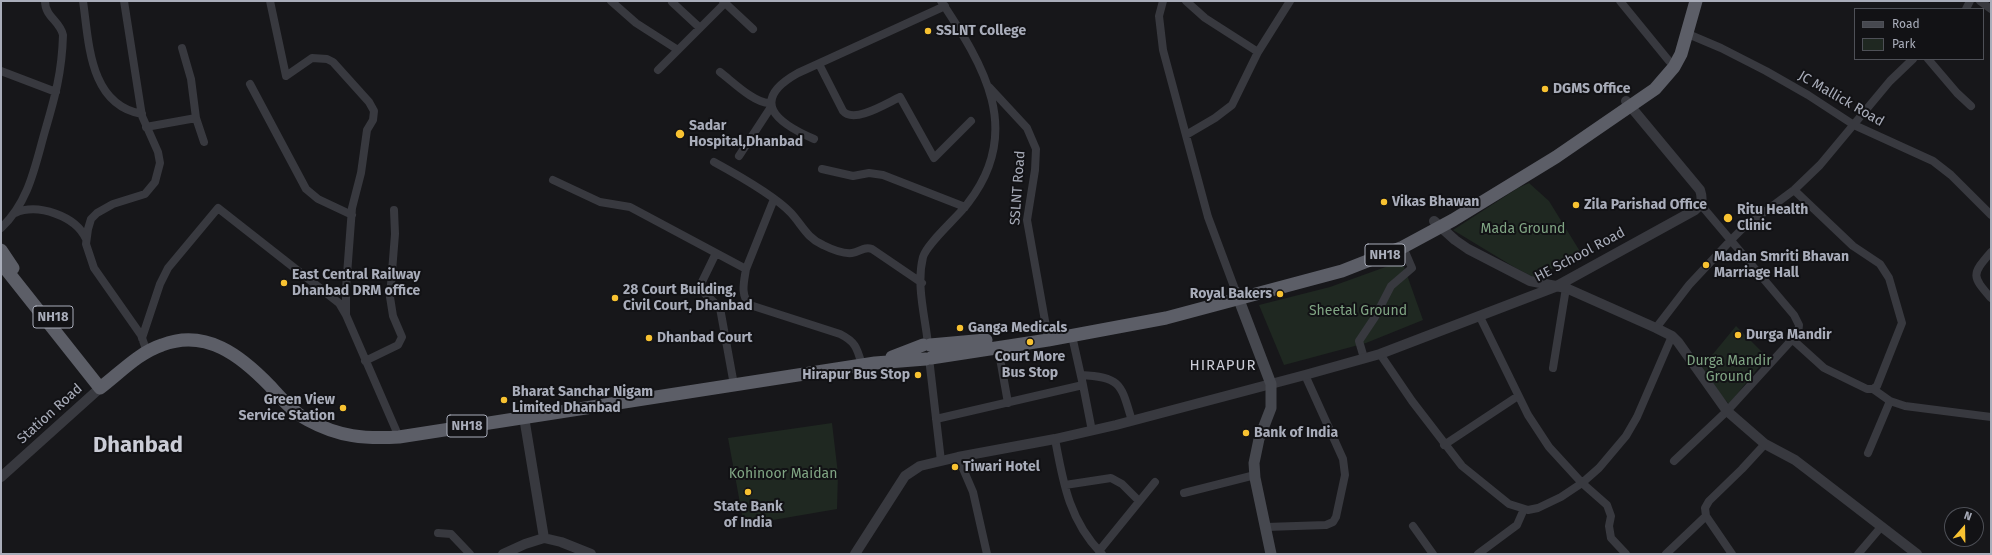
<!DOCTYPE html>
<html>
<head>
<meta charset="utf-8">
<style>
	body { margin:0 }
	#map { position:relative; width:1992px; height:555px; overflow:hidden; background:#17171a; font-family:"Fira Sans",sans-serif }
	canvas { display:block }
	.frame { position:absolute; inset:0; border:2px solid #a9adba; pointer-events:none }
	.legend { position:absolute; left:1854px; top:8px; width:130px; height:52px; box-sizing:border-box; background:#121215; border:1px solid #4e5057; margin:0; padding:5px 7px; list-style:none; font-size:12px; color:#a9adba }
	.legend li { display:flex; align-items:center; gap:8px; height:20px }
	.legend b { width:20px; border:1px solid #4e5057 }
	.north { position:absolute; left:1944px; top:507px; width:40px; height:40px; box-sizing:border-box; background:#121215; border:1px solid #4e5057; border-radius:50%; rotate:20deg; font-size:11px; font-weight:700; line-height:16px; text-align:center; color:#a9adba }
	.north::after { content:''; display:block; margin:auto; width:14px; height:18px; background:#f8c231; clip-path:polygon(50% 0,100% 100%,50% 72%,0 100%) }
</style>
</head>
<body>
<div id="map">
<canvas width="1992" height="555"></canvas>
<div class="frame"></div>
<ul class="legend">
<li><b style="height:5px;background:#46484f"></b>Road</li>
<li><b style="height:11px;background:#1f2821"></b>Park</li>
</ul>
<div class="north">N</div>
</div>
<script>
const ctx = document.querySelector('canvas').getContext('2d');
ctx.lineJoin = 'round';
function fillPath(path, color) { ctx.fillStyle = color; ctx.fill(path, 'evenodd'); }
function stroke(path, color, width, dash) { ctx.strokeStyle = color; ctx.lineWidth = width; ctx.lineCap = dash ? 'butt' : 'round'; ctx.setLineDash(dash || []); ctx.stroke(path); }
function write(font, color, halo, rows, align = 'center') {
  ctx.font = font + ' "Fira Sans",sans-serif'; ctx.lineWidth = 4; ctx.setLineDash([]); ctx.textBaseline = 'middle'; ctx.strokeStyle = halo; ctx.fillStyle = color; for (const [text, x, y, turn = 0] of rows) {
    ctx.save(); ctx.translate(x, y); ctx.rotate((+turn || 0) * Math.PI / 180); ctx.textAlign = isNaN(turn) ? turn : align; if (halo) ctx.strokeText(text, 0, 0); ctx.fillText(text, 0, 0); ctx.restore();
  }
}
fillPath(new Path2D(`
	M1529,183L1549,201L1581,253L1535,278L1514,267L1453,230L1518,188Z
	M1402,261L1423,320L1366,343L1284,365L1259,305L1330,287Z
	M1736,326L1767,357L1729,404L1699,371Z
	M832,423L838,474L837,509L744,525L728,438Z`), '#1f2821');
stroke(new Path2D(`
	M83,1C89,42 89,105 142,114
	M124,1L142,116L158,152L160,163L155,182L145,194L113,204L97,213L91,219L88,229L86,244L94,268L141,335L147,352
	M270,1L286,76L312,58L327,59L333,62L369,102L374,111L373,120L367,130L361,173L352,208L346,288V314
	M611,1L636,23L678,50
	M723,1L753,29
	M1163,1L1159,16L1163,50L1208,217L1236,292
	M1186,1L1205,18L1258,52
	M1620,1L1669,61
	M1980,1L1991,9
	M672,2L700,28
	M1966,9L1970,1
	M1688,34L1721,48L1766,71L1808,95L1854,125L1933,161L1951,175L1991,215
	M182,48L191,79L196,118L204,142
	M1928,59L1957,93L1971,106
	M819,64L843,111C854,124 887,103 900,97L934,158L971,121
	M658,70L725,3
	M1,71L56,92
	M720,72C732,81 755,104 770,103
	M250,84L306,189L318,199L352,215
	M989,87L1027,128L1036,149L1035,170L1027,220L1047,332L1050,339
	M146,127L196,118
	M1186,135L1215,118L1232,105L1258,52L1290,1
	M814,139C777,123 748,101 798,73L945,6
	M739,156L771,107
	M714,162C736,174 774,195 791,213C802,225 807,238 823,245C831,249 843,254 852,253C860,252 864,246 872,249L922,283
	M822,169L853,176L869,173L883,175L965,207
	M553,180L600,202L630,207L746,269C744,282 740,295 750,305L840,334C856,342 857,348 862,365
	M15,213C38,203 76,216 86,239
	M1,228C29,202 35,166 45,131C55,97 62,72 63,35C60,21 45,17 45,1
	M1991,252C1971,275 1972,276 1991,298
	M716,253L699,288L720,308L734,385
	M746,269L774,199
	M1480,317L1528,415L1549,447L1582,483L1607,505L1611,516L1609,526L1611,538L1626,554
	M1656,328L1689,285L1731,240L1743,228L1794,190L1820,165L1890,81L1913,59
	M142,338L160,284L168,268L218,208L339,303L346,315L399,437
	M1793,340L1824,368L1867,389H1873L1877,386L1902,323L1889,278L1880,264L1853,246L1794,190
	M928,344C925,316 916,285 923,257C927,243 959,216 968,203C1024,131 984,66 941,1
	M998,347L1008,403
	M1380,354L1412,401L1462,466L1509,504L1528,510L1538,508L1561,497L1582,483L1599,468L1626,436L1637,417L1672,336
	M929,358L941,461
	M1364,358L1359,341L1375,317L1391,286L1412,268L1403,247
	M365,361L398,345L402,337L393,316L390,297L395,234L394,210
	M1553,368L1566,288
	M1081,375C1122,377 1121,385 1132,421
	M1083,385L1092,431
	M1873,389L1890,401L1905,406L1991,417
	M936,419L1083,385L1072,336
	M1055,439C1063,482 1069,521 1102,554
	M1444,445L1518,396
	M1868,453L1890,401
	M958,457L973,492L987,554
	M1674,461L1727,411L1798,333L1799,325L1794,315L1701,205
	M1065,485L1111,478L1122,484L1139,501
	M1184,493L1255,475
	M1413,526L1433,554
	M1266,527L1326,525L1333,522L1336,517L1345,475L1343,459L1305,375
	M438,533L451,534L470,554
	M1099,551L1155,482
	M1478,554L1517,525L1524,509
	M1666,554L1706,516
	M1732,554L1706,516L1705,508L1709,501L1742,469L1765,444
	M1858,554L1881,527`), '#38393f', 8);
stroke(new Path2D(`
	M1434,221L1455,240L1468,249L1530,281L1566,288L1656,328L1672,336L1678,342L1727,411L1765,444L1795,460L1812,473L1917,554
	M524,417L544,538L561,542L591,554
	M1,477L100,388
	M503,554L525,544L544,538
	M855,554L905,476L920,466L958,457L1055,439L1116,425L1305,375L1380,354L1555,287L1695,210C1702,204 1703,199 1700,190L1626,101`), '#38393f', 10);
stroke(new Path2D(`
	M1236,292L1271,384V408L1259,439L1254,463L1255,478L1271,554`), '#46484f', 11);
stroke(new Path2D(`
	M1,250L13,268
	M1,263L100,388C120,373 138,353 162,345C206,328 241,356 270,386C282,399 293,412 308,420C339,437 365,439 399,437L875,363L926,359
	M930,345L986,340
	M892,357L923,345
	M931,358L1048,340L1166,318L1342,271L1403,247L1453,220L1556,157L1655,89L1674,67L1681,54L1696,1`), '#5c5e67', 13);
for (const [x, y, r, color] of [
	[928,31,4,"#f8c231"],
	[1545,89,4,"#f8c231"],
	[680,134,5,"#f8c231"],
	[1384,202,4,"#f8c231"],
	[1576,205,4,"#f8c231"],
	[1728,218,5,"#f8c231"],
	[1706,265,4,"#f8c231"],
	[284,283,4,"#f8c231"],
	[1280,294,4,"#f8c231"],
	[615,298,4,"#f8c231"],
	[960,328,4,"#f8c231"],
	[1738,335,4,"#f8c231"],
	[649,338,4,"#f8c231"],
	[1030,342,4,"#f8c231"],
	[918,375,4,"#f8c231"],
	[504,400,4,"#f8c231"],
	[343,408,4,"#f8c231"],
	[1246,433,4,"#f8c231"],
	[955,467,4,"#f8c231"],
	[748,492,4,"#f8c231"]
]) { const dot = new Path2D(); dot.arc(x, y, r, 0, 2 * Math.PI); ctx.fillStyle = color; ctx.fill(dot); stroke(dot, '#121215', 1.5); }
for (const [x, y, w] of [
	[1385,255,40],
	[53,317,40],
	[467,426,40]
]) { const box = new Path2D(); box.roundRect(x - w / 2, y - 11, w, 22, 3); ctx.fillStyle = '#121215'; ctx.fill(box); stroke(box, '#a9adba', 1); }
write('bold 13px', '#a9adba', null, [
	["NH18",1385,255],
	["NH18",53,317],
	["NH18",467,426]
]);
write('bold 14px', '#a9adba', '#121215', [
	["SSLNT College",936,31],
	["DGMS Office",1553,89],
	["Sadar",689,126],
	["Hospital,Dhanbad",689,142],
	["Vikas Bhawan",1392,202],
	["Zila Parishad Office",1584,205],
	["Ritu Health",1737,210],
	["Clinic",1737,226],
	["Madan Smriti Bhavan",1714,257],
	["Marriage Hall",1714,273],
	["East Central Railway",292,275],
	["Dhanbad DRM office",292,291],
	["28 Court Building,",623,290],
	["Civil Court, Dhanbad",623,306],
	["Royal Bakers",1272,294,"right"],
	["Ganga Medicals",968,328],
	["Durga Mandir",1746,335],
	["Dhanbad Court",657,338],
	["Court More",1030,357,"center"],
	["Bus Stop",1030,373,"center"],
	["Hirapur Bus Stop",910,375,"right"],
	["Bharat Sanchar Nigam",512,392],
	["Limited Dhanbad",512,408],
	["Green View",335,400,"right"],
	["Service Station",335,416,"right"],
	["Bank of India",1254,433],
	["Tiwari Hotel",963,467],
	["State Bank",748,507,"center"],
	["of India",748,523,"center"]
], 'left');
write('14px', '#a9adba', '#121215', [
	["JC Mallick Road",1841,99,30],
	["SSLNT Road",1018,188,-86],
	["HE School Road",1580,255,-28],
	["Station Road",50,414,-42]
]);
write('14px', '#80a584', '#121215', [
	["Mada Ground",1523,229],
	["Sheetal Ground",1358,311],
	["Durga Mandir",1729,361],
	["Ground",1729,377],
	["Kohinoor Maidan",783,474]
]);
ctx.letterSpacing = '1px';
write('15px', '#caccd6', '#121215', [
	["HIRAPUR",1223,366]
]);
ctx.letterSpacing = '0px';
write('bold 22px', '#caccd6', '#121215', [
	["Dhanbad",138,446]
]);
</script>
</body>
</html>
